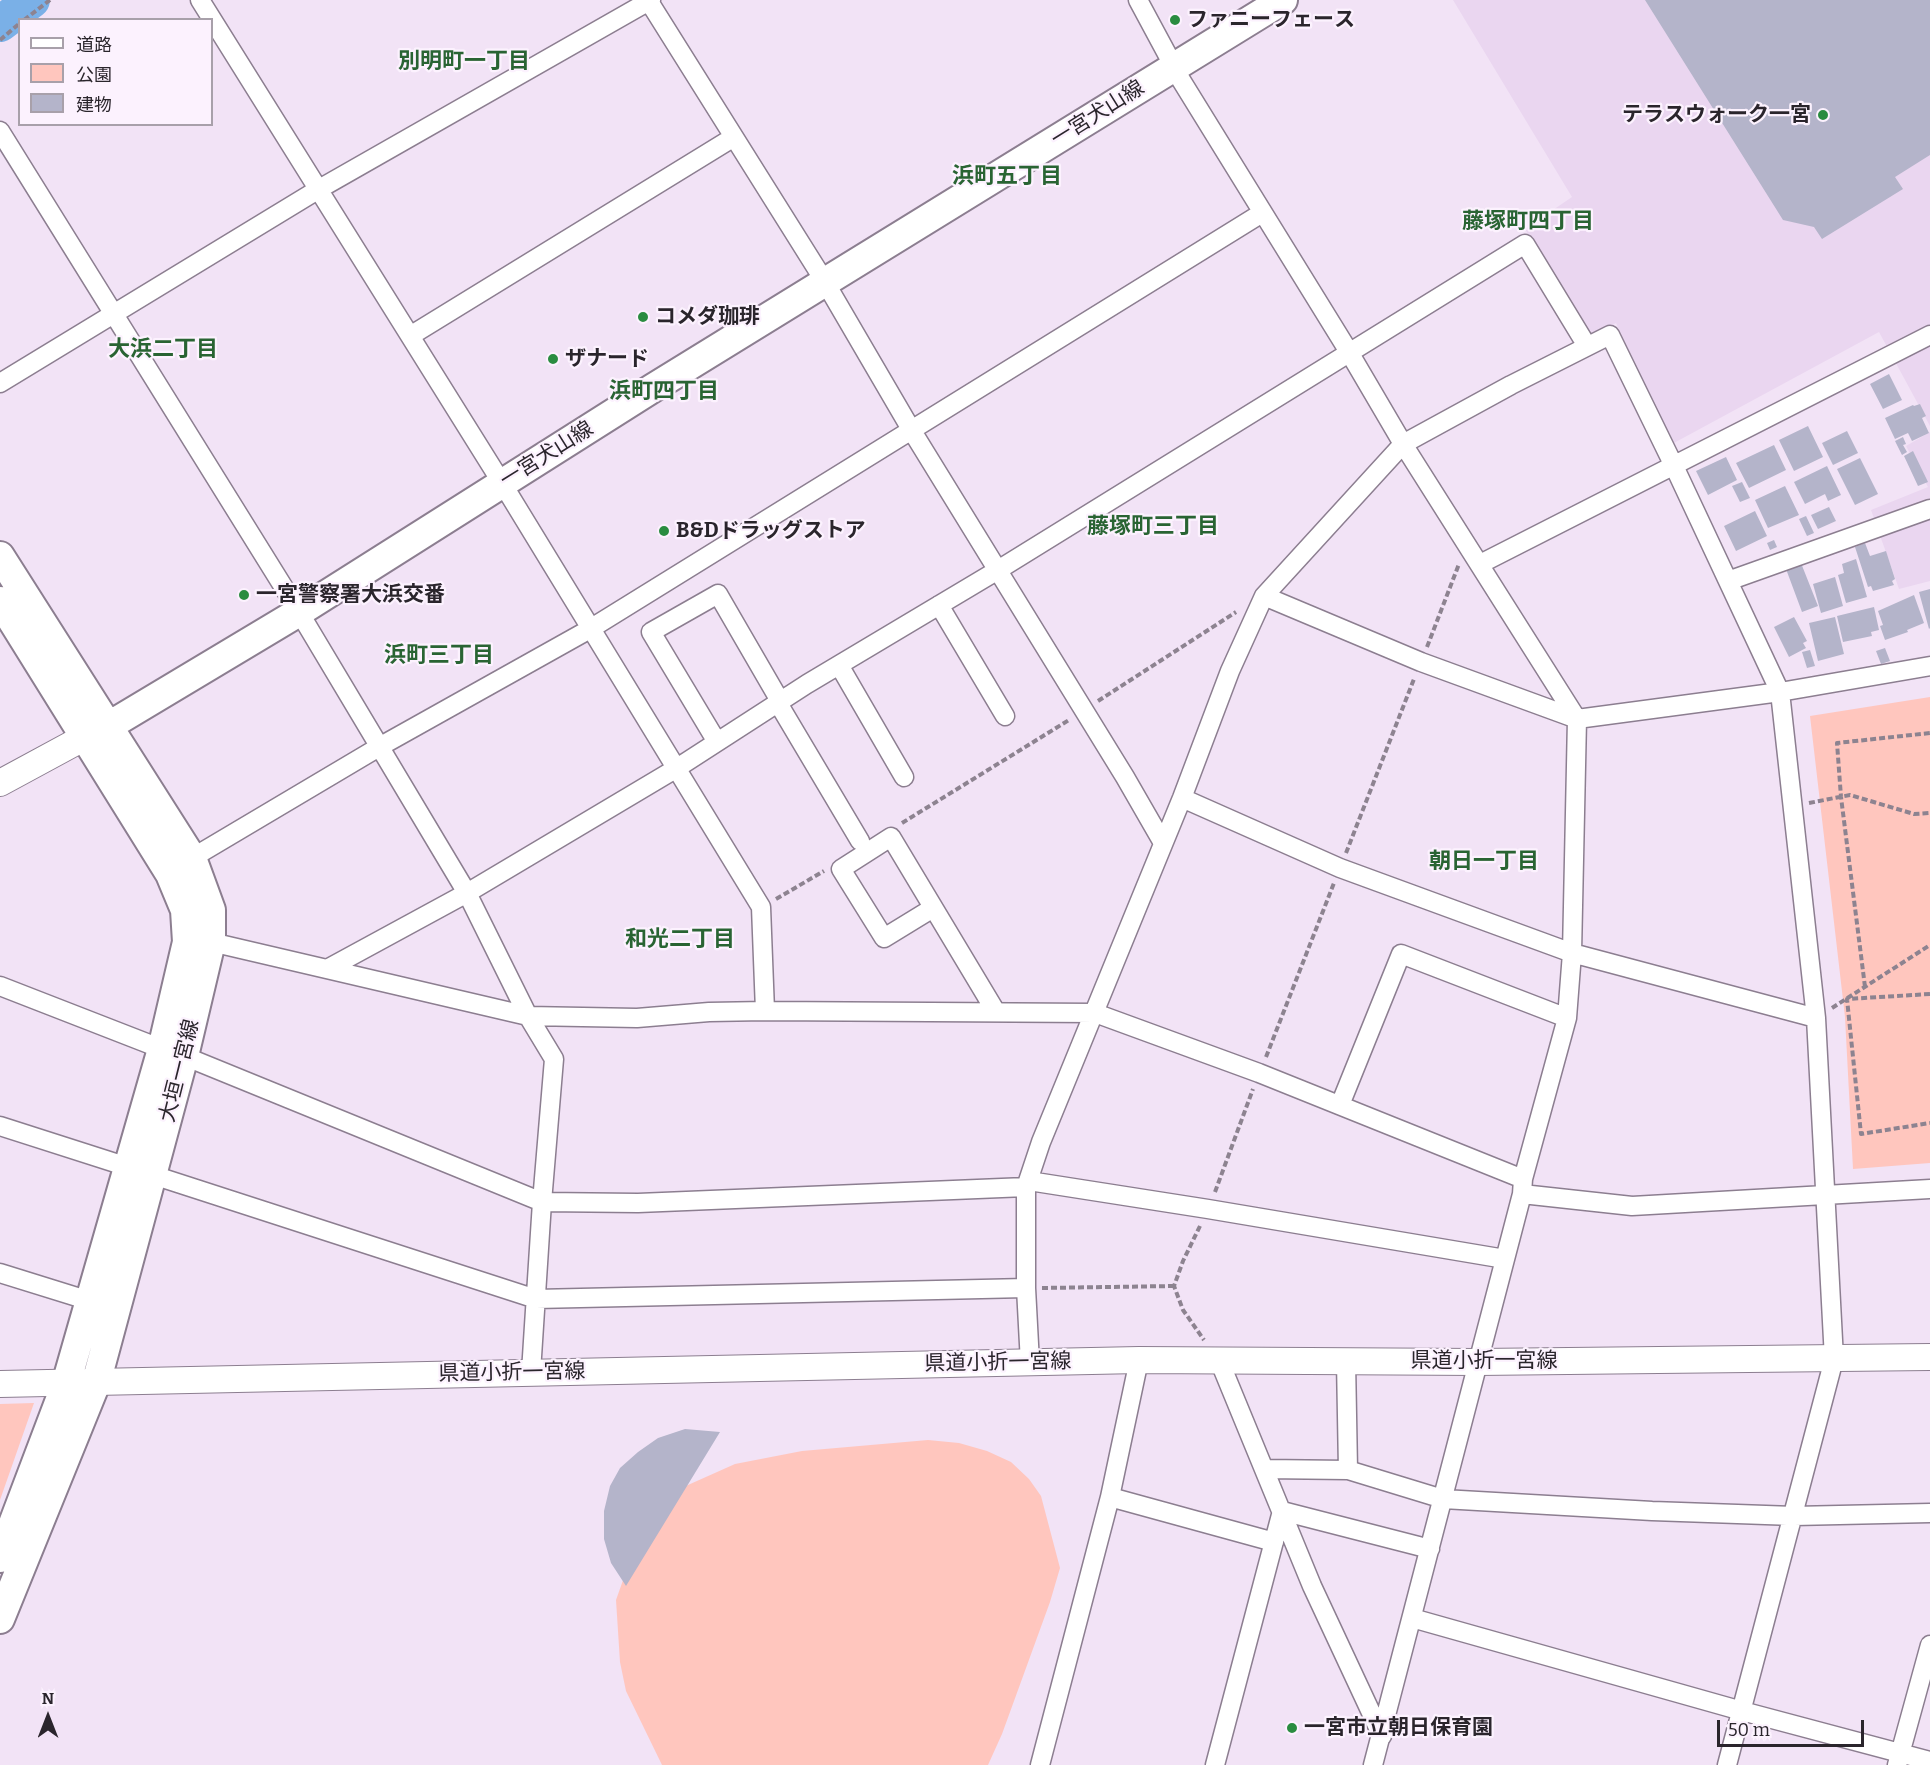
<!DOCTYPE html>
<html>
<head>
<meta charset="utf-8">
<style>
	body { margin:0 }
	#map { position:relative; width:1930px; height:1765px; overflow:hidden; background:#f2e3f6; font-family:Bitter,"Noto Sans JP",serif }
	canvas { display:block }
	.legend { position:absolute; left:18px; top:18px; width:195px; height:108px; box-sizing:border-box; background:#fcf2fe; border:2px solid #a8a0aa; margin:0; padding:8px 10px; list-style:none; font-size:18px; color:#2a252c }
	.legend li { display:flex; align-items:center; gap:12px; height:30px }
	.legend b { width:30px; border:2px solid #a8a0aa }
	.north { position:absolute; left:18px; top:1687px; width:60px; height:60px; -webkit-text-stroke:4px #fcf2fe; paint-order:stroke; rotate:0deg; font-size:16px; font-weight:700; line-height:24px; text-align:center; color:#2a252c }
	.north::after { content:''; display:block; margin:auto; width:21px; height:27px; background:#2a252c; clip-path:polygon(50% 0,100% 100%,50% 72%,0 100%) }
	.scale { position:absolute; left:1717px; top:1720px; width:147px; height:27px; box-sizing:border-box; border:3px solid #2a252c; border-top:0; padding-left:8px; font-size:18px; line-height:21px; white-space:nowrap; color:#2a252c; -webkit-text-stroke:4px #fcf2fe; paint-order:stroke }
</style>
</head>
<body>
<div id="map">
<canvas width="1930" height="1765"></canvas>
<ul class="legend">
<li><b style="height:8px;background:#fff"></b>道路</li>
<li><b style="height:16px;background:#ffc6be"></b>公園</li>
<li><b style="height:16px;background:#b4b4ca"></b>建物</li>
</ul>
<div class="north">N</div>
<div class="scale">50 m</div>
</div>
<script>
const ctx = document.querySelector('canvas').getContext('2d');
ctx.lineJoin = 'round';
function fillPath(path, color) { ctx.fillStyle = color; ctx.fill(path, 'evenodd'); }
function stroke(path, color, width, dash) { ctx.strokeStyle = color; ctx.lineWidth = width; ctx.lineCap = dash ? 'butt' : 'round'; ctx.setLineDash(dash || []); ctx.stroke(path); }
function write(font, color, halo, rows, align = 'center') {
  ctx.font = font + ' Bitter,"Noto Sans JP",serif'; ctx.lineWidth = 4.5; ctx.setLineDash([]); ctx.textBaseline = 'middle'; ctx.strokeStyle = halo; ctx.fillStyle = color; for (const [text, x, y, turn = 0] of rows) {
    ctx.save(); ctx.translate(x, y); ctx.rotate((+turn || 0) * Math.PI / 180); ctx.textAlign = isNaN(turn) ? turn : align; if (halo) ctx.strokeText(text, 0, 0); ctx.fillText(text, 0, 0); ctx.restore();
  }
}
fillPath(new Path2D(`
	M1453,0H1930V426L1879,332L1672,444L1616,323L1590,337L1525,229L1572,197Z
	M1930,432V581L1899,589L1871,510L1928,487L1906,446Z`), '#ead6f0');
fillPath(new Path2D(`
	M1930,697V1163L1853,1169L1845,1017L1810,716Z
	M34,1403L0,1500V1404Z
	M928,1440L959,1443L987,1451L1011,1462L1029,1479L1041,1496L1060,1568L1050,1602L1002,1734L988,1765H662L626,1691L620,1662L616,1600L627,1569L679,1489L735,1464L802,1451Z`), '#ffc6be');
stroke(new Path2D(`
	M0,24L32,0`), '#7ab0e7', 36);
fillPath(new Path2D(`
	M1645,0H1930V155L1895,177L1903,189L1822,239L1814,227L1783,220Z
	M1889,374L1902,400L1883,409L1870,384Z
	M1920,404L1926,416L1922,418L1929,433L1912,441L1908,433L1895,439L1885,418L1913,405L1914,406Z
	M1808,426L1823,457L1794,471L1779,440Z
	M1847,431L1858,453L1833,465L1822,443Z
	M1903,437L1906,444L1903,445L1907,452L1902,455L1895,441Z
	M1774,445L1786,470L1749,488L1736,463Z
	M1913,451L1928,482L1918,486L1904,456Z
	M1726,457L1737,480L1708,495L1696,471Z
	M1860,458L1878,494L1855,505L1837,469Z
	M1827,466L1841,495L1828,501L1825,494L1805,504L1794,482Z
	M1742,482L1750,498L1740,502L1732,486Z
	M1785,486L1799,515L1768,528L1755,500Z
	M1829,507L1836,521L1818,529L1811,515Z
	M1755,511L1767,536L1736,551L1724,526Z
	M1806,516L1814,533L1807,536L1799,519Z
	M1774,540L1777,547L1770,550L1767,543Z
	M1865,543L1870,556L1886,551L1895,579L1892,581L1894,585L1873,591L1871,586L1868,587L1855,547Z
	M1856,559L1867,597L1846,603L1838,575L1844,573L1842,564Z
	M1801,563L1818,606L1802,612L1786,569Z
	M1835,577L1843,606L1821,613L1813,584Z
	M1930,589V628L1929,629L1919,592Z
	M1914,595L1924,623L1907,630L1908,632L1885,640L1880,626L1883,625L1878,611Z
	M1874,607L1879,630L1871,632L1872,636L1843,642L1837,616Z
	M1794,617L1807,641L1803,643L1806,648L1789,657L1774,627Z
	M1835,617L1844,654L1818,661L1809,623Z
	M1885,648L1890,661L1881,664L1876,651Z
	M1810,650L1815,666L1807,668L1802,652Z
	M685,1429L720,1432L626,1586L611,1563L604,1539V1511L610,1486L620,1468L638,1452L658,1438Z`), '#b4b4ca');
const street = new Path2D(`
	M200,0L510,496L761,907L765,1011
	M648,0L825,282L912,431L1125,777L1163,843
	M1138,0L1181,80L1349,352L1403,444L1577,719L1572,953L1567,1018L1523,1179L1522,1194L1373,1765
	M0,131L299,612L467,893L528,1016L554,1059L542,1202L531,1372
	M410,336L734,137
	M0,383L319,189L651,0
	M1480,564L1930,335
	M1728,581L1930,509
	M1264,596L1421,662L1577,719L1780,692L1930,666
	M939,605L1005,716
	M839,665L904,777
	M778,703L860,841
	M717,742L651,632L718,594L780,701
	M1182,798L1340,868L1572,953L1816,1018
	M192,858L379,747L590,629L1262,213
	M933,908L884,938L841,869L891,837L996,1012
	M211,942L528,1016L637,1018L709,1012L765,1011L1095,1013L1259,1073L1523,1179
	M329,968L467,893L677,768L807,684L998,570L1525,244L1587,346
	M0,986L162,1049
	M184,1056L542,1202L638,1203L1026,1187
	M1340,1105L1401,954L1567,1018
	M0,1126L128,1167
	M153,1175L536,1299L1026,1288
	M1029,1181L1208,1209L1505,1259
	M1522,1194L1632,1206L1930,1189
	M0,1273L90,1301
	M1219,1360L1312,1586L1382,1736
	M1346,1361L1348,1470
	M1030,1363L1026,1288V1187L1041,1142L1182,798L1230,671L1264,596L1403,444L1511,385L1610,335L1674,466L1780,692L1816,1018L1834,1359L1727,1765
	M1265,1469L1348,1470L1443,1499L1652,1511L1794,1516L1930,1513
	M1110,1497L1274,1542
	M1412,1618L1742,1711L1930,1761
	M1040,1765L1110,1497L1139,1360
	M1215,1765L1282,1511L1430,1549
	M1897,1765L1930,1645`);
const secondary = new Path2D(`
	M0,783L85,737
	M0,1384L1139,1360L1478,1362L1930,1357`);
const primary = new Path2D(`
	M0,556L192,858L211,910V942L184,1056L96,1383L0,1619
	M0,601L170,874L185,910L187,942L162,1049L66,1384L0,1558
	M85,737L107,727L299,612L653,388L1283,0`);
stroke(street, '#8c7e90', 21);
stroke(secondary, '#8c7e90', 28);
stroke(primary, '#8c7e90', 32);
stroke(new Path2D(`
	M24,20L50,0
	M0,40L20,23
	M1427,647L1459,564
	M1098,701L1236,612
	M1809,803L1850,795L1914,814L1930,813
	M902,823L1069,720
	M1346,853L1414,679
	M776,899L824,871
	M1865,987L1841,797L1837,743L1930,733
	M1930,994L1847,999L1861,1134L1930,1123
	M1832,1008L1930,945
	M1266,1057L1334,883
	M1215,1192L1253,1089
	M1200,1226L1183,1261L1174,1286L1183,1310L1204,1340
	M1042,1288L1174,1286`), '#8d8390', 4, [6, 3]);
stroke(street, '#fff', 18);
stroke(secondary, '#fff', 26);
stroke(primary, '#fff', 28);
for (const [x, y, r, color] of [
	[1175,20,6,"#2a8c40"],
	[1823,115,6,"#2a8c40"],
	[643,317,6,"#2a8c40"],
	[553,359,6,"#2a8c40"],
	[664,531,6,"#2a8c40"],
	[244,595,6,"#2a8c40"],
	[1292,1728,6,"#2a8c40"]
]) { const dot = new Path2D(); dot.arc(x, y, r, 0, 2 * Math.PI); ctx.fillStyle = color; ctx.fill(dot); stroke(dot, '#fcf2fe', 2); }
write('bold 21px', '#2a252c', '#fcf2fe', [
	["ファニーフェース",1187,20],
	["テラスウォーク一宮",1811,115,"right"],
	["コメダ珈琲",655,317],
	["ザナード",565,359],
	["B&Dドラッグストア",676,531],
	["一宮警察署大浜交番",256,595],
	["一宮市立朝日保育園",1304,1728]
], 'left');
write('21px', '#2a252c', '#fcf2fe', [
	["一宮犬山線",1098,114,-32],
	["一宮犬山線",547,455,-32],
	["大垣一宮線",180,1071,-76],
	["県道小折一宮線",1484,1361],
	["県道小折一宮線",998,1363,-1],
	["県道小折一宮線",512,1373,-1]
]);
write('bold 22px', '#296433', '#fcf2fe', [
	["別明町一丁目",464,62],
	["浜町五丁目",1007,177],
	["藤塚町四丁目",1528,222],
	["大浜二丁目",163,350],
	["浜町四丁目",664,392],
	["藤塚町三丁目",1153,527],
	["浜町三丁目",439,656],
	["朝日一丁目",1484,862],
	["和光二丁目",680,940]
]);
</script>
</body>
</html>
